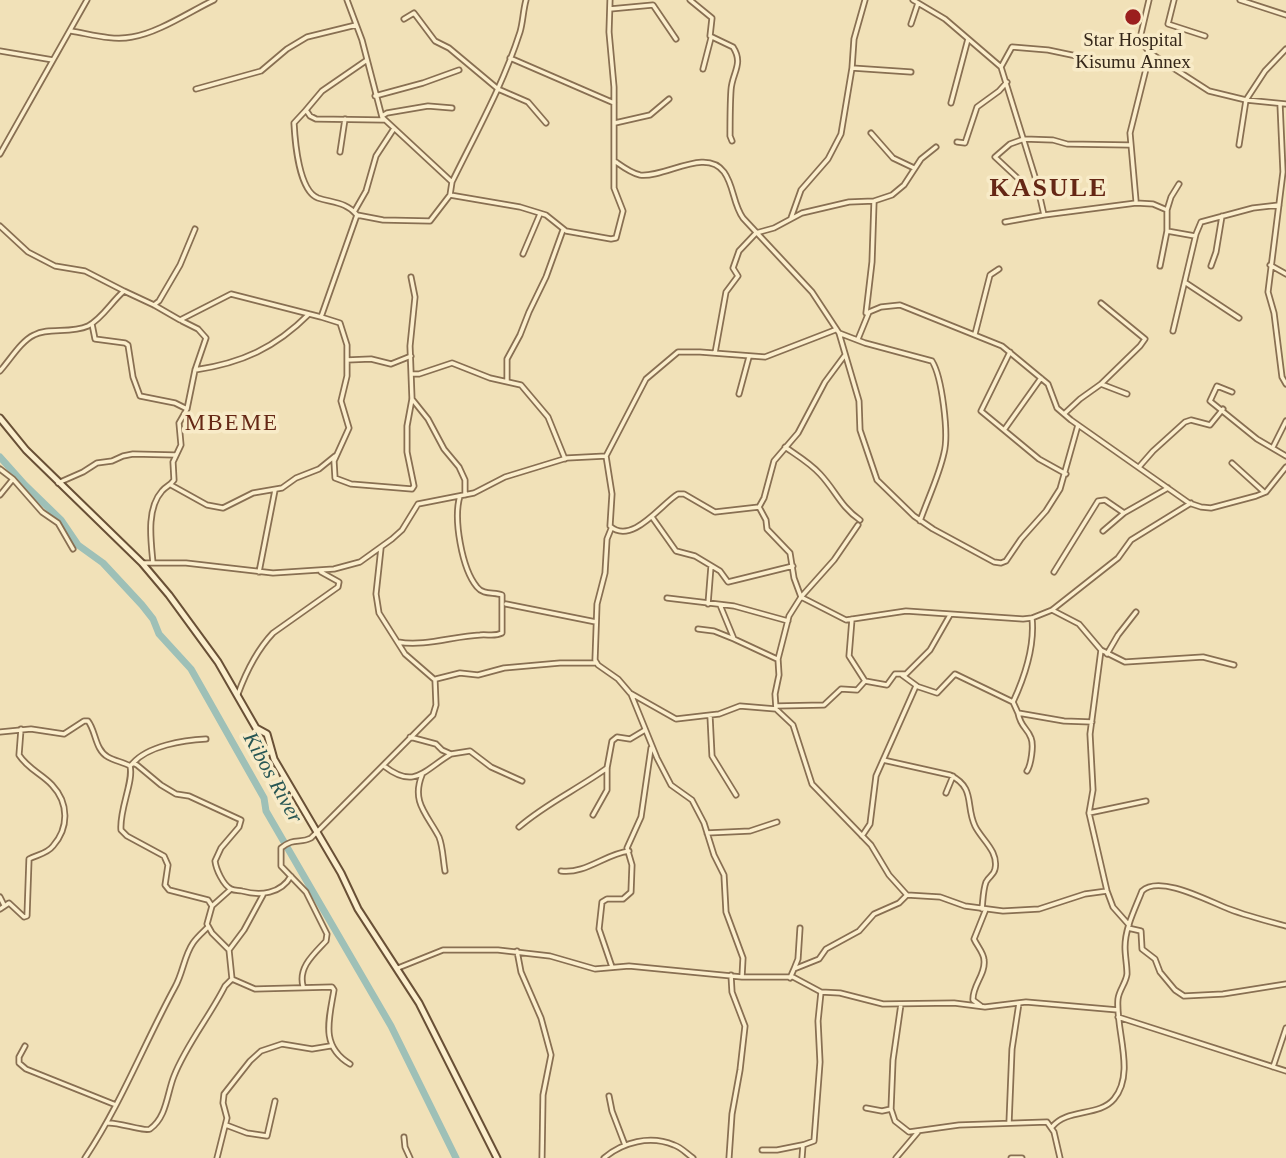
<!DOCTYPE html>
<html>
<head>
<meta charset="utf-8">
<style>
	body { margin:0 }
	canvas { display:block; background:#f1e1b8 }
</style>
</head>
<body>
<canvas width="1286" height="1158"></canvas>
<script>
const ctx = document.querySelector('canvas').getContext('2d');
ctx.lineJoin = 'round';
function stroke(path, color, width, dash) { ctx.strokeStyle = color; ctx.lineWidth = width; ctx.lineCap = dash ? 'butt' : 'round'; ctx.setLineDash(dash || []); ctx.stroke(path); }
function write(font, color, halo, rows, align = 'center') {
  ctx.font = font + ' Georgia,serif'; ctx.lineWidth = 7; ctx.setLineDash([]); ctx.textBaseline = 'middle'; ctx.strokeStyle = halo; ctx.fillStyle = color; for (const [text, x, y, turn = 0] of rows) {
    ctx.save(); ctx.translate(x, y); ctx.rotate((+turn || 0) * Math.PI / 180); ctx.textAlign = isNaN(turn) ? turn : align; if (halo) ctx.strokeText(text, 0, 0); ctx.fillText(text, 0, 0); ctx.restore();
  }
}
stroke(new Path2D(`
	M0,457L25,485L61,520L78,545L103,563L142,605L153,619L159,634L191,669L264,798L266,811L391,1026L456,1158`), '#9ec0b7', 7);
const street = new Path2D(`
	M347,0L362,40L382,117L452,182
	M690,0L712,18L710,36L733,47C744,64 732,73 731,90C730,105 730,121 730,136L732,141
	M913,0L945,19L1001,67L1036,180L1044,215L1136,203L1153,204L1167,210V231L1195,236
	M1149,0L1141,34L1143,44L1150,53L1209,91L1246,100L1286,104
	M1174,0L1168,24L1205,36
	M1240,0L1286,15
	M610,9L653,5L676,39
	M404,19L414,13L435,41L449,48L498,89L528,102L546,123
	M911,24L918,3
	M71,31C90,34 112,41 132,37C158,33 189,12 214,0
	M0,51L53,60
	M510,58L614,103
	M367,60L322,91L306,110L310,116L316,119L384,120
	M1001,67L1012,47L1048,50L1086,58
	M852,68L911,72
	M703,69L711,38
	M196,89L261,71L287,49L307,37L356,25
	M375,96L423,83L459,70
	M951,103L968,39
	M1280,104L1283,172L1268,292L1274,313L1282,377L1286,384
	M306,110L294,123C295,142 299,191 318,198C334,203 346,202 357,215
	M382,116L387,113L428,106L452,108
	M615,123L650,115L669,99
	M871,133L893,158L914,168
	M957,142L965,143L977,107L999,91L1007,82
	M1239,145L1246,100L1265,71L1286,49
	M340,152L345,119
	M0,154L87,0
	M616,162C623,167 631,173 640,175C665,178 706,147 724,172C734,186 733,204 743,218L812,292L839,333L865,343L932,361C942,377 949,434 944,453C939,476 928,498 920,521
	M1025,185L995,157L1010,144L1024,139L1053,140L1067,144L1129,145
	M450,195L452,182C476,133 503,85 520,32C523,22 523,11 526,0
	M1136,201L1130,133L1150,53
	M1167,210L1171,197L1179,184
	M354,212L366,191L376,156L393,130
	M791,218L801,190L828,159L841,134L852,68L854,39L865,0
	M1005,222L1044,215
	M0,226L28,252L55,266L85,271L124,291
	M523,254L540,214
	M1270,265L1286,274
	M1160,266L1167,231
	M1211,266L1216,252L1222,216
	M1186,283L1239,318
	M1101,303L1145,339L1140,346L1101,384
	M154,305L159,301L180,265L195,229
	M866,313L872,262L874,202
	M321,317L340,323L347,345V376L341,401L349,428L334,461L335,478L351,484L412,489L414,486L407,452V426L412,399L410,346L415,297L411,277
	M92,324L95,339L125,343L128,345L133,377L140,396L175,403L187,409
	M1173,331L1196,234L1201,222L1253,208L1279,205
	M839,333L859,401L860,430L877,480L914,516L933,529L994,562L1001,563L1006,561L1021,539L1046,511L1060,489L1078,425
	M975,334L990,275L999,269
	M858,339L869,312L881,307L900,305L1002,346L1048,384L1057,408L1071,420L1189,503L1201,507L1211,508L1256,496L1266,492L1286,467
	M715,353L726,292L738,276L733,268L739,251L756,233L774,228L802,213L849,202L874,201L892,195L904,185L921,159L936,147
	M347,360L371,359L391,364L411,356
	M195,370C242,363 275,348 309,314
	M0,371C10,360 21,341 34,335C49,327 70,334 88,326C103,318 111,302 124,291L154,305L180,320L231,294L321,317L357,215L383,220L430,221L450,195L520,207L546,215L566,231L611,239L616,238L623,211L614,188V87L609,32L610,0
	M413,374H419L452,363L490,378L521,385L548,417L565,459
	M1041,378L1004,430L1039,459L1066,474
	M507,381V359L520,335L529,312L546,277L563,230
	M1232,392L1217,386L1210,401L1257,439L1286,456
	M739,394L749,357
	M412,399L428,419L444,449L459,467L465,480V495
	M1064,414L1080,399L1101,384L1127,394
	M1004,430L981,411L1010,352
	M785,447C798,456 810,463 820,474C836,491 840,506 860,520
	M1273,447L1286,421
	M606,456L646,379L678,352H700L765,357L835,330
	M1232,463L1264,492
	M1139,467L1153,451L1185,422L1191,420L1210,425L1223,409
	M0,469L13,479L42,512L58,523L73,549
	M58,483L83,472L97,463L112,461L123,456L133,454L175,455
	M171,485L207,505L223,508L253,493L282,488L296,478L319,469L335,456
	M0,495L13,479
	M759,507L766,520L767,529L790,553L794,578L801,597L846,620L906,611L1023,619L1032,618L1052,610L1118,558L1131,540L1191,503
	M652,517L676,551L695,556L720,571L728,582L793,566
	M611,529L607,539L605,573L597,604L595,660L598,665L618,679L630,693L676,719L719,714L740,706L776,709L793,725L812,784L871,845L889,875L907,895L940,897L965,906L1003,911L1039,909L1085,894L1107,891
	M1103,531L1124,513L1168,488
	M144,563H186L273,573L334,569L360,562L392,539L402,530L418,504L474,493L505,477L567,458L606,456L612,494L610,526C632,546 662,503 678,494H684L715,512L759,507L764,498L774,461L798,433L825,382L845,355
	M153,563C151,541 146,509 162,491C166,486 170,486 174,480L173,462L181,445L179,423L187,409L195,370L206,338L198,329L182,321
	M259,572L275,490
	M1054,572L1098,501L1105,500L1124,513
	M667,598L734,606L788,621
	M506,604L596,622
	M708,604L711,566
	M720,605L734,639L777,659
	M1052,610L1079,624L1101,650L1125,662L1203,657L1234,665
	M852,619L849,656L865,681L887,685L895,674H906L930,650L950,615
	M698,629L714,631L734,639
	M398,642C424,647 454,636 480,635C488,634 494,637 502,633V595C494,592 483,595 477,587C462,569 453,519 460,496
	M1107,654L1118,635L1136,612
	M902,675L917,686
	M436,679L460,673L478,675L504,668L560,663H596
	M238,694C246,672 257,650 273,633L338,587L339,582L321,572
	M631,694L657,758L671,785L692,800L704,823L714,855L724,875L726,912L743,958L742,977
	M1013,702C1025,676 1035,647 1032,618
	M776,706L824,705L841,689L857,690L865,681
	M776,709L775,694L779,675L778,659L789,616L801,597L834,560L858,525
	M1018,713C1021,728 1027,727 1031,738C1034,745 1031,765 1027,771
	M710,716L712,756L736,795
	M0,732L31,729L64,734L84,721H88C96,731 95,750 108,757C115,761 123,762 130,766L133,763L137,765L161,785L176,794L189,796L241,820L239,827L221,848L215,861C216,869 223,885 231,889C235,891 239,890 242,891C260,896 281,894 291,876
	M410,737L436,744L442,750L451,754L470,751L491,767L522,781
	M883,760L950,775C976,788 965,805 975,826C981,839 999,851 995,869C994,875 989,876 986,882C983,890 983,900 982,909
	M133,763C148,746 183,740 206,739
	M130,766C134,781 119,810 121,830L127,836L164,856L168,865L165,885L169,890L208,900L212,906
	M384,766C415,790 424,770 451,754
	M422,775C411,802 427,814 439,837C443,847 443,860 445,871
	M946,793L953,776
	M1089,813L1093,790L1090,734L1101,650
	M593,815L607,790V768L612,741L617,737L630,739L645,730
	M519,827C545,804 578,789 607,768
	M707,833L750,831L777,822
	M862,836L870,824L876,776L916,686L937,693L955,674L1013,702L1018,713L1064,721L1092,722
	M561,871C586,874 605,854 629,851
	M231,889L212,906L207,924L212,933L229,950L232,979
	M0,897L4,905
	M0,909L9,903L24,917L27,916L29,859C36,855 47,854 53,846C69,828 69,803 52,785C42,774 28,769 19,755L21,729
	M1129,925L1113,907L1107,891L1089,813L1146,801
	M1128,928L1141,931L1142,949L1155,959L1160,972L1175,990L1184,996L1223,994L1286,984
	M229,950L244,930L263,895
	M517,951L521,972L541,1018L551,1055L543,1095L542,1158
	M612,967L599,929L602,902L607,899H623L631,892L632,865L627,848L641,817L651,748
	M398,968L443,950H498L550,956L595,969L629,966L742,977H793L821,992L840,993L883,1004L954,1003L985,1007L1026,1002L1118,1010
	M794,969L798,959L800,928
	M790,978L794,969L819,959L826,949L859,931L874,914L899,903L907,895
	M232,979L255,989L332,987L334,990C329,1020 320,1046 350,1064
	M303,986C298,967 314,954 326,941L327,934L306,892L281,866V848C294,837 300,844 311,838L433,715L436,705L435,680L405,654L379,613L376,594L381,548
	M981,1006L973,1000C972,986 986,974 984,960C984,953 977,946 974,939L986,909
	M1118,1017L1286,1071
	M25,1046L19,1057V1063L26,1069L116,1105
	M1273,1067L1286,1028
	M609,1096L612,1111L625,1145
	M866,1108L882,1111L891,1109L893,1060L901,1004
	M891,1109L895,1121L909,1132L959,1125L1047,1122L1054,1132L1060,1158
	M108,1123C118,1122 145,1132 150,1129C167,1117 167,1093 174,1076C186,1045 210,1016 225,986L232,979
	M1009,1123L1012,1049L1019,1003
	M226,1125L247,1133L267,1136L275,1101
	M1052,1127C1067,1108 1099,1117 1114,1099C1136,1073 1115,1029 1118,999C1119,990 1126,983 1127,974C1127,965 1125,956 1125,947C1125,928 1135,909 1142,891C1160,874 1210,902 1229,909C1247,916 1267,921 1286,926
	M404,1137L405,1147L410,1158
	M762,1150H777L802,1145
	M85,1158C121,1104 144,1044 175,987C183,973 184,956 193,943C197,937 203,932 208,927
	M217,1158L227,1118L223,1103L224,1094L250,1061L261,1051L282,1044L312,1049L330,1046
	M604,1158C623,1142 650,1135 674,1145C681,1147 687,1154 693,1158
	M729,1158L732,1114L740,1070L745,1026L732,992L731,975
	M802,1158L803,1145L814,1141L820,1062L818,1021L821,992
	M896,1158L918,1132
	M1011,1158H1022`);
const secondary = new Path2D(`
	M0,418L26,450L142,563L169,595L218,662L256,728L267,734L274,759L341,873L358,909L419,1003L497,1158`);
stroke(street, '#886f52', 7);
stroke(secondary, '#695036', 9);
stroke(street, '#fbeecc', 3.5);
stroke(secondary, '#fbeecc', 5);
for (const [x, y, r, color] of [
	[1133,17,9,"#9b1f1e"]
]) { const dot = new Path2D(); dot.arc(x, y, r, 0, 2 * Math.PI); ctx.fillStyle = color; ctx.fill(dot); stroke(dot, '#f8ebc8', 2.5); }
write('19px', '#352719', '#f8ebc8', [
	["Star Hospital",1133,41],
	["Kisumu Annex",1133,63]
]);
write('italic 21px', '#275654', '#f8ebc8', [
	["Kibos River",272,778,61]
]);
ctx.letterSpacing = '2px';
write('23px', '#652715', '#f8ebc8', [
	["MBEME",232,424]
]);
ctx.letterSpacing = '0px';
ctx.letterSpacing = '2px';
write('bold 26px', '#652715', '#f8ebc8', [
	["KASULE",1049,189]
]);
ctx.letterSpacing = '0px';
</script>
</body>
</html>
